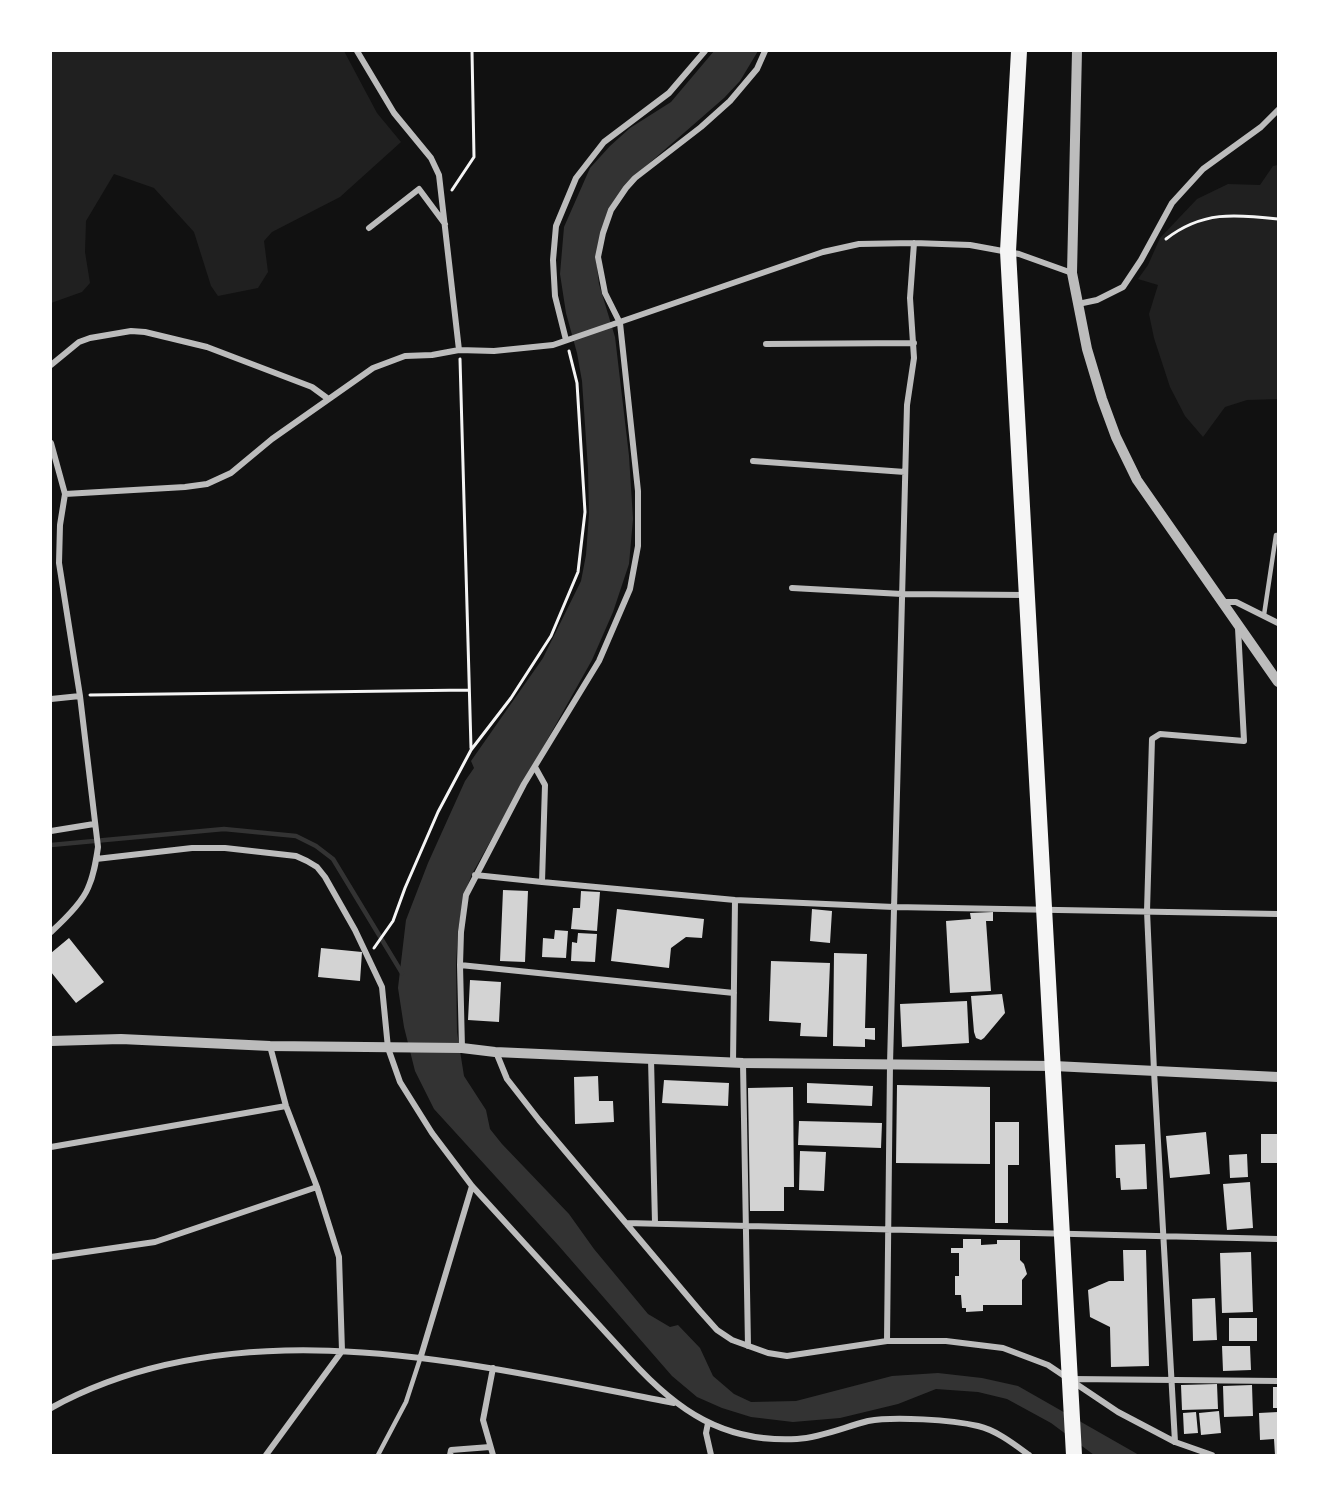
<!DOCTYPE html>
<html>
<head>
<meta charset="utf-8">
<style>
	body { margin:0 }
	#map { position:relative; width:1329px; height:1506px; overflow:hidden; background:#111; font-family:Inter,sans-serif }
	canvas { display:block }
	.frame { position:absolute; inset:0; border:52px solid #fff; pointer-events:none }
</style>
</head>
<body>
<div id="map">
<canvas width="1329" height="1506"></canvas>
<div class="frame"></div>
</div>
<script>
const ctx = document.querySelector('canvas').getContext('2d');
ctx.lineJoin = 'round';
function fillPath(path, color) { ctx.fillStyle = color; ctx.fill(path, 'evenodd'); }
function stroke(path, color, width, dash) { ctx.strokeStyle = color; ctx.lineWidth = width; ctx.lineCap = dash ? 'butt' : 'round'; ctx.setLineDash(dash || []); ctx.stroke(path); }
fillPath(new Path2D(`
	M51,51H344L377,113L401,142L340,197L272,232L264,241L268,272L258,288L218,296L211,286L194,232L154,188L114,174L86,221L85,252L90,283L82,292L51,303Z
	M1278,165V399L1247,400L1225,407L1203,437L1185,416L1170,387L1154,338L1149,314L1158,285L1138,279L1148,265L1160,238L1197,199L1228,184L1260,185L1273,166Z`), '#202020');
fillPath(new Path2D(`
	M714,51H758L740,81L724,98L630,180L615,201L596,258L599,284L615,337L629,456L633,519L629,564L613,612L592,660L472,874L464,895L458,930L456,965L457,1032L464,1076L486,1110L490,1129L502,1144L569,1214L594,1249L648,1314L670,1327L678,1325L700,1348L713,1376L734,1394L751,1402L796,1401L892,1376L938,1373L982,1378L1018,1386L1139,1455H1094L1051,1423L1007,1399L978,1392L936,1389L898,1404L840,1418L793,1422L751,1417L722,1408L697,1397L672,1376L558,1245L434,1109L415,1071L404,1027L398,988L406,920L428,863L465,781L474,768L471,761L543,658L581,581L586,555L589,514L588,469L582,381L577,353L566,313L560,274L564,227L590,168L610,146L630,128L671,102Z`), '#333');
stroke(new Path2D(`
	M51,845L224,829L296,836L316,846L333,859L402,973`), '#333', 4.5);
fillPath(new Path2D(`
	M503,890L528,891L525,962L500,961Z
	M581,891L600,892L597,931L571,929L573,908H580Z
	M617,909L704,919L702,938L686,937L671,948L669,968L611,961Z
	M812,909L832,911L830,943L810,941Z
	M993,912V921H986L991,991L950,993L946,921L971,919L970,913Z
	M555,930L568,931L566,958L542,957L543,938L554,939Z
	M578,933L597,934L595,962L571,961L572,942L577,943Z
	M69,938L104,982L76,1003L51,972V953Z
	M321,948L362,952L360,981L318,977Z
	M834,953L867,954L865,1028H875V1040L865,1039V1047L833,1046Z
	M771,961L830,963L827,1037L800,1036L801,1023L769,1021Z
	M470,980L501,982L499,1022L468,1020Z
	M1002,994L1005,1013L984,1038L981,1040L976,1038L974,1032L971,996Z
	M967,1001L969,1043L902,1047L900,1004Z
	M598,1076L599,1101H613L614,1122L575,1124L574,1077Z
	M664,1080L729,1083L728,1106L662,1103Z
	M807,1083L873,1086L872,1106L807,1103Z
	M897,1085L990,1087V1164L896,1163Z
	M793,1087L794,1187H784V1211H750L748,1088Z
	M799,1121L882,1123L881,1148L798,1145Z
	M995,1122H1019V1165H1008V1223H995Z
	M1206,1132L1210,1174L1170,1178L1166,1136Z
	M1261,1134H1278V1163H1261Z
	M1145,1144L1147,1189L1121,1190L1120,1178H1116L1115,1145Z
	M800,1151L826,1152L824,1191L799,1190Z
	M1247,1154L1248,1177L1230,1178L1229,1155Z
	M1250,1182L1253,1228L1227,1230L1223,1184Z
	M963,1239H981V1245L997,1244V1240H1020V1260L1024,1264L1027,1274L1022,1280V1305H983V1311L966,1312V1308H962L961,1295H955V1276H959V1253H951V1248H963Z
	M1123,1250H1146L1149,1366L1111,1367L1110,1327L1090,1317L1088,1290L1109,1281H1124Z
	M1251,1252L1253,1312L1222,1313L1220,1253Z
	M1215,1298L1217,1340L1193,1341L1192,1299Z
	M1229,1318H1257V1341H1229Z
	M1222,1346H1250L1251,1370L1223,1371Z
	M1217,1384L1218,1409L1182,1410L1181,1385Z
	M1252,1385L1253,1416L1224,1417L1223,1386Z
	M1273,1387H1278V1408H1273Z
	M1219,1411L1221,1433L1201,1435L1199,1413Z
	M1196,1412L1198,1433L1184,1434L1183,1413Z
	M1278,1412V1455H1275L1274,1439L1260,1440L1259,1413Z`), '#d3d3d3');
stroke(new Path2D(`
	M452,190L474,157L472,51
	M1166,239C1202,211 1235,214 1278,219
	M460,359L471,748
	M90,695L469,690
	M374,948L393,921L405,888L438,812L471,750L511,698L551,636L578,572L585,512L577,383L569,351`), '#f5f5f5', 3);
stroke(new Path2D(`
	M1264,615L1276,535H1278
	M378,1455L406,1402L421,1356`), '#bcbcbc', 4.5);
stroke(new Path2D(`
	M357,51L394,113L431,158L439,175L459,350
	M369,228L419,189L445,224
	M1078,304L1097,300L1123,287L1141,260L1172,203L1203,169L1261,127L1278,110
	M566,340L555,296L553,260L556,226L576,178L604,142L669,93L705,51
	M766,344L914,343
	M51,365L79,342L90,338L131,331L145,332L207,347L312,387L327,398
	M51,443L65,494L60,525L59,563L80,696L98,847C96,861 94,875 88,888C82,903 63,921 51,932
	M753,461L905,472
	M65,494L185,487L207,484L231,473L272,439L373,368L405,356L432,355L459,350L494,351L553,345L823,252L859,244L914,243L970,245L1019,254L1072,273
	M792,588L902,594L1025,595
	M1222,602H1236L1278,623
	M51,699L80,696
	M535,767L545,785L542,882L735,900L894,907L1278,914
	M51,831L94,824
	M96,859L192,848H225L296,856L307,861L317,867L325,877L355,930L382,987L388,1048L400,1082L432,1133L472,1186L630,1359C677,1411 724,1443 797,1439C823,1437 844,1427 868,1421C894,1416 952,1420 978,1426C996,1430 1014,1444 1029,1455
	M475,875L542,882
	M460,965L734,993
	M462,1048L460,965L461,932L466,895L524,784L599,661L630,589L638,546V491L620,323L605,293L598,257L603,233L611,210L626,188L635,178L701,127L730,101L757,69L765,51
	M496,1052L507,1079L539,1120L700,1311L717,1330L732,1340L768,1353L787,1356L887,1341H946L1003,1348L1048,1365L1118,1412L1175,1442L1212,1455
	M651,1059L655,1223
	M733,1063L735,900
	M743,1063L748,1346
	M51,1147L286,1106
	M626,1223L1278,1239
	M51,1257L155,1242L317,1187
	M887,1341L890,1064L907,405L914,358L910,298L914,243
	M421,1356L472,1186
	M1072,1379L1278,1381
	M51,1408C240,1304 475,1365 674,1403
	M708,1423L706,1433L711,1455
	M1175,1442L1154,1071L1147,911L1152,739L1160,734L1244,741L1238,628
	M266,1455L342,1351L339,1257L317,1187L286,1106L270,1046
	M450,1455L451,1450L490,1447
	M493,1455L483,1420L493,1368`), '#bcbcbc', 6);
stroke(new Path2D(`
	M1077,51L1072,273L1087,349L1102,399L1116,437L1137,480L1278,682
	M51,1041L121,1039L270,1046L462,1048L495,1052L743,1063L1054,1066L1278,1077`), '#bcbcbc', 10);
stroke(new Path2D(`
	M1019,51L1008,251L1074,1455`), '#f5f5f5', 16);
</script>
</body>
</html>
